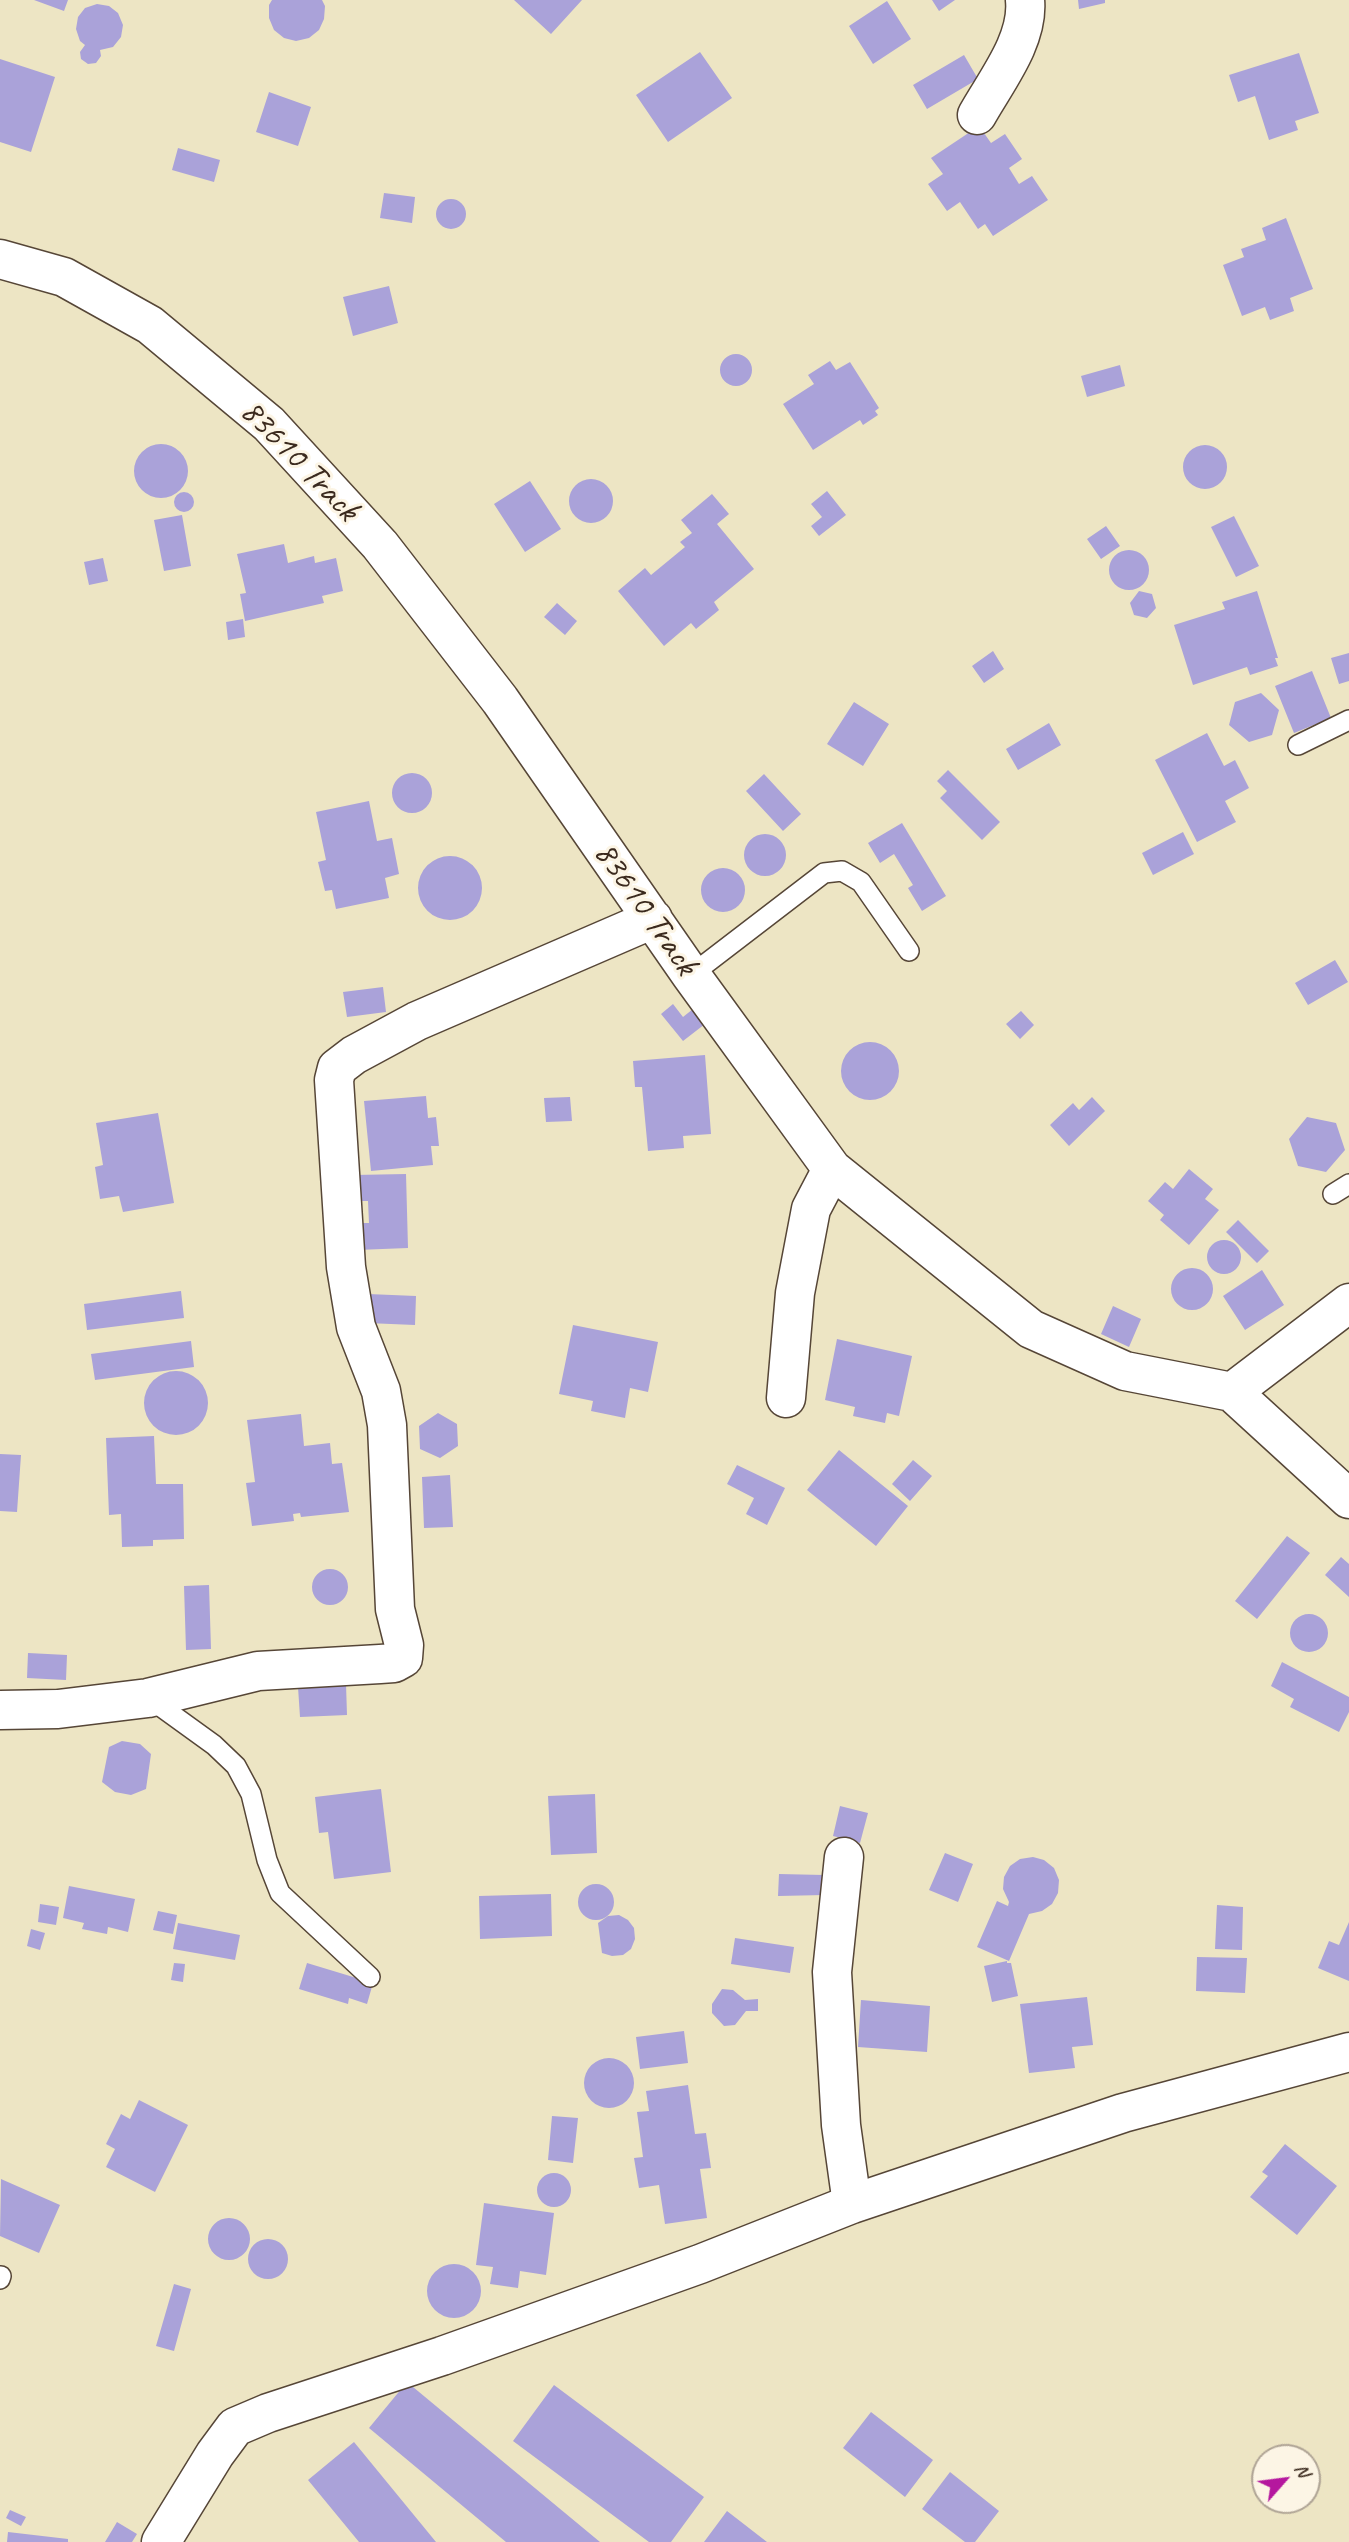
<!DOCTYPE html>
<html>
<head>
<meta charset="utf-8">
<style>
	body { margin:0 }
	#map { position:relative; width:1349px; height:2542px; overflow:hidden; background:#ede5c4; font-family:Caveat,sans-serif }
	canvas { display:block }
	.north { position:absolute; left:1251px; top:2444px; width:70px; height:70px; box-sizing:border-box; background:#fcf5e5; border:2px solid #afa495; border-radius:50%; rotate:62deg; font-size:19px; font-weight:700; line-height:28px; text-align:center; color:#3b2a1e }
	.north::after { content:''; display:block; margin:auto; width:24px; height:32px; background:#b5179e; clip-path:polygon(50% 0,100% 100%,50% 72%,0 100%) }
</style>
</head>
<body>
<div id="map">
<canvas width="1349" height="2542"></canvas>
<div class="north">N</div>
</div>
<script>
const ctx = document.querySelector('canvas').getContext('2d');
ctx.lineJoin = 'round';
function fillPath(path, color) { ctx.fillStyle = color; ctx.fill(path, 'evenodd'); }
function stroke(path, color, width, dash) { ctx.strokeStyle = color; ctx.lineWidth = width; ctx.lineCap = dash ? 'butt' : 'round'; ctx.setLineDash(dash || []); ctx.stroke(path); }
function write(font, color, halo, rows, align = 'center') {
  ctx.font = font + ' Caveat,sans-serif'; ctx.lineWidth = 6; ctx.setLineDash([]); ctx.textBaseline = 'middle'; ctx.strokeStyle = halo; ctx.fillStyle = color; for (const [text, x, y, turn = 0] of rows) {
    ctx.save(); ctx.translate(x, y); ctx.rotate((+turn || 0) * Math.PI / 180); ctx.textAlign = isNaN(turn) ? turn : align; if (halo) ctx.strokeText(text, 0, 0); ctx.fillText(text, 0, 0); ctx.restore();
  }
}
fillPath(new Path2D(`
	M34,0H68L64,11Z
	M272,0H322L325,6L324,19L319,30L309,38L296,41L284,38L274,30L269,18V5Z
	M514,0H582L551,34Z
	M932,0H955L939,11Z
	M1078,0H1105V3L1079,9Z
	M887,1L911,39L873,64L849,26Z
	M97,4L109,6L118,13L123,25L121,37L113,47L100,50L101,56L96,63L88,64L81,59L80,52L85,45L80,41L76,29L78,17L85,8Z
	M700,52L732,98L668,142L636,95Z
	M1299,53L1319,113L1295,121L1298,130L1269,140L1255,96L1238,102L1229,75Z
	M964,55L978,79L927,109L913,85Z
	M0,59L55,77L31,152L0,142Z
	M269,92L311,107L298,146L256,132Z
	M979,126L991,143L1005,134L1022,159L1009,168L1019,184L1032,176L1048,200L993,236L985,224L978,229L960,202L947,211L928,184L943,174L931,158Z
	M178,148L220,160L214,182L172,170Z
	M384,193L415,197L412,223L380,218Z
	M436 214a15 15 0 1 1 30 0a15 15 0 1 1-30 0Z
	M1286,218L1313,289L1290,298L1294,311L1270,320L1265,307L1242,316L1223,265L1244,257L1241,249L1266,240L1262,228Z
	M389,286L398,323L353,336L343,297Z
	M720 370a16 16 0 1 1 32 0a16 16 0 1 1-32 0Z
	M830,361L836,370L850,362L879,408L875,411L878,415L863,425L860,420L813,450L783,404L814,384L808,375Z
	M1120,365L1125,386L1087,397L1081,376Z
	M134 471a27 27 0 1 1 54 0a27 27 0 1 1-54 0Z
	M1183 467a22 22 0 1 1 44 0a22 22 0 1 1-44 0Z
	M569 501a22 22 0 1 1 44 0a22 22 0 1 1-44 0Z
	M530,481L561,529L525,552L494,504Z
	M827,491L846,515L819,536L811,526L822,517L811,504Z
	M174 502a10 10 0 1 1 20 0a10 10 0 1 1-20 0Z
	M712,494L729,514L717,524L754,569L714,602L719,610L696,629L691,623L664,646L618,591L645,568L651,575L685,547L680,542L692,533L681,520Z
	M182,515L191,566L164,571L154,520Z
	M1234,516L1259,566L1236,577L1211,527Z
	M1106,526L1120,546L1101,559L1087,539Z
	M284,544L288,563L314,556L315,563L336,558L343,591L322,596L324,603L245,621L240,594L246,593L237,554Z
	M1109 570a20 20 0 1 1 40 0a20 20 0 1 1-40 0Z
	M103,558L108,581L89,585L84,562Z
	M1139,591L1152,594L1156,608L1147,618L1134,615L1130,603Z
	M1257,591L1278,658H1275L1278,666L1250,675L1247,667L1193,685L1174,625L1225,609L1222,602Z
	M557,603L577,621L565,635L544,617Z
	M243,619L245,637L228,640L226,622Z
	M993,651L1004,669L984,683L972,666Z
	M1349,653V681L1339,684L1331,658Z
	M1312,671L1331,718L1294,733L1275,686Z
	M1261,693L1279,710L1272,735L1249,742L1229,725L1235,702Z
	M854,702L889,724L863,766L827,744Z
	M1049,723L1061,745L1018,770L1006,749Z
	M1207,733L1224,766L1235,760L1249,788L1225,801L1236,822L1197,842L1155,760Z
	M948,770L1000,822L982,840L940,798L947,791L937,781Z
	M392 793a20 20 0 1 1 40 0a20 20 0 1 1-40 0Z
	M764,774L801,814L783,831L746,791Z
	M369,801L377,841L392,838L399,874L385,878L389,898L336,909L332,890L325,891L318,862L326,860L316,812Z
	M902,823L946,896L922,911L908,888L913,885L894,854L880,863L868,843Z
	M1183,832L1194,854L1153,875L1142,853Z
	M744 855a21 21 0 1 1 42 0a21 21 0 1 1-42 0Z
	M418 888a32 32 0 1 1 64 0a32 32 0 1 1-64 0Z
	M701 890a22 22 0 1 1 44 0a22 22 0 1 1-44 0Z
	M1335,960L1348,982L1308,1005L1295,983Z
	M383,987L386,1012L347,1017L343,992Z
	M673,1004L683,1017L693,1009L705,1024L683,1041L661,1014Z
	M1021,1011L1034,1025L1020,1039L1006,1024Z
	M841 1071a29 29 0 1 1 58 0a29 29 0 1 1-58 0Z
	M705,1055L711,1134L683,1136L684,1148L648,1151L642,1087H635L633,1061Z
	M426,1096L428,1118L436,1117L439,1146H431L433,1165L371,1171L364,1101Z
	M570,1097L572,1121L546,1122L544,1098Z
	M1092,1097L1105,1111L1069,1146L1050,1125L1073,1103L1079,1110Z
	M158,1113L174,1203L123,1212L119,1196L100,1199L95,1167L103,1165L96,1123Z
	M1307,1117L1336,1123L1345,1150L1326,1172L1298,1166L1289,1139Z
	M1189,1169L1213,1189L1205,1199L1219,1210L1189,1245L1160,1220L1164,1215L1148,1201L1165,1182L1173,1189Z
	M406,1174L408,1248L357,1250L356,1223H369L368,1201H356L354,1175Z
	M1238,1220L1269,1251L1257,1263L1226,1232Z
	M1207 1257a17 17 0 1 1 34 0a17 17 0 1 1-34 0Z
	M1171 1289a21 21 0 1 1 42 0a21 21 0 1 1-42 0Z
	M1262,1270L1284,1305L1245,1330L1223,1296Z
	M181,1291L184,1318L87,1330L84,1304Z
	M368,1294L416,1296L415,1325L367,1323Z
	M1113,1306L1141,1319L1129,1347L1101,1334Z
	M573,1325L658,1342L648,1392L630,1388L625,1418L591,1411L593,1401L559,1394Z
	M837,1339L912,1356L899,1416L887,1413L885,1423L853,1416L855,1407L825,1400Z
	M191,1341L194,1367L95,1380L91,1354Z
	M144 1403a32 32 0 1 1 64 0a32 32 0 1 1-64 0Z
	M438,1413L457,1424L458,1446L440,1458L420,1449L419,1426Z
	M301,1414L304,1446L330,1443L332,1464L342,1463L349,1512L301,1517L300,1513L293,1514L294,1521L252,1526L246,1483L255,1482L247,1420Z
	M154,1436L156,1484H183L184,1539L153,1540V1546L122,1547L121,1514L109,1515L106,1438Z
	M839,1450L908,1506L876,1546L807,1490Z
	M0,1454L21,1455L17,1512L0,1511Z
	M913,1460L932,1476L910,1501L892,1484Z
	M737,1465L785,1488L767,1525L746,1514L754,1498L727,1484Z
	M450,1475L453,1527L424,1528L422,1477Z
	M1287,1536L1310,1553L1257,1619L1235,1601Z
	M1341,1557L1349,1564V1597L1325,1575Z
	M312 1587a18 18 0 1 1 36 0a18 18 0 1 1-36 0Z
	M209,1585L211,1649L186,1650L184,1586Z
	M1290 1633a19 19 0 1 1 38 0a19 19 0 1 1-38 0Z
	M28,1653L67,1655L66,1680L27,1678Z
	M1282,1662L1349,1697V1712L1339,1732L1290,1707L1294,1699L1271,1686Z
	M346,1684L347,1715L300,1717L298,1687Z
	M122,1741L140,1744L151,1754L146,1789L131,1795L115,1792L102,1782L109,1747Z
	M381,1789L391,1872L334,1879L328,1832L319,1833L315,1797Z
	M595,1794L597,1853L551,1855L548,1796Z
	M840,1806L868,1813L860,1843L833,1836Z
	M945,1853L973,1864L958,1902L929,1890Z
	M1033,1857L1044,1860L1054,1868L1059,1880L1058,1893L1052,1904L1042,1911L1029,1914L1009,1961L977,1947L997,1901L1008,1906L1009,1902L1003,1889L1004,1877L1010,1866L1020,1859Z
	M779,1874L824,1875V1895L778,1896Z
	M578 1902a18 18 0 1 1 36 0a18 18 0 1 1-36 0Z
	M69,1886L135,1899L128,1932L108,1927L107,1934L82,1929L84,1923L63,1918Z
	M551,1894L552,1936L480,1939L479,1896Z
	M40,1904L59,1907L56,1925L38,1922Z
	M1217,1905L1243,1907L1242,1950L1215,1949Z
	M158,1911L177,1915L173,1934L153,1930Z
	M619,1915L628,1920L634,1928L635,1939L631,1949L623,1955L612,1956L602,1953L598,1923L608,1916Z
	M1349,1922V1981L1318,1968L1329,1941L1339,1945Z
	M178,1923L240,1935L235,1960L173,1949Z
	M31,1929L45,1933L40,1950L27,1946Z
	M735,1938L794,1947L790,1973L731,1964Z
	M1197,1957L1247,1958L1245,1993L1196,1991Z
	M1007,1961V1963H1011L1018,1996L992,2002L984,1966Z
	M174,1963L185,1964L183,1982L171,1980Z
	M307,1963L373,1983L367,2004L349,1998L348,2004L299,1989Z
	M722,1989L733,1990L745,2000L758,1999V2011H746L735,2025L724,2026L712,2013V2004Z
	M1087,1997L1093,2045L1072,2047L1075,2068L1029,2073L1020,2004Z
	M861,2000L930,2006L927,2052L858,2047Z
	M684,2031L688,2063L640,2069L636,2037Z
	M584 2083a25 25 0 1 1 50 0a25 25 0 1 1-50 0Z
	M688,2085L695,2134L706,2133L711,2168L700,2169L707,2218L665,2224L659,2185L639,2188L634,2158L643,2157L637,2112L649,2111L646,2091Z
	M139,2100L188,2125L155,2192L106,2167L115,2149L106,2144L121,2114L130,2119Z
	M552,2116L578,2118L573,2163L548,2160Z
	M1285,2144L1337,2186L1297,2235L1250,2197L1268,2176L1262,2172Z
	M537 2190a17 17 0 1 1 34 0a17 17 0 1 1-34 0Z
	M1,2179L60,2205L39,2253L0,2236Z
	M484,2203L554,2213L546,2275L520,2271L518,2288L490,2284L493,2267L476,2265Z
	M208 2239a21 21 0 1 1 42 0a21 21 0 1 1-42 0Z
	M248 2259a20 20 0 1 1 40 0a20 20 0 1 1-40 0Z
	M427 2291a27 27 0 1 1 54 0a27 27 0 1 1-54 0Z
	M174,2284L191,2289L174,2351L156,2346Z
	M407,2382L600,2542H506L369,2428Z
	M554,2385L704,2497L671,2542H649L513,2441Z
	M871,2412L933,2460L905,2497L843,2448Z
	M354,2442L436,2542H359L308,2480Z
	M950,2472L999,2511L975,2542H965L922,2509Z
	M10,2510L26,2517L21,2526L6,2518Z
	M727,2511L767,2542H704Z
	M117,2522L137,2534L132,2542H105Z
	M8,2532L68,2539V2542H7Z`), '#aaa2d9');
const service = new Path2D(`
	M1298,745L1349,720
	M691,975L824,873L842,871L861,882L909,951
	M1333,1194L1349,1184
	M149,1698L214,1745L236,1766L251,1794L267,1860L280,1893L370,1977
	M0,2279L1,2276`);
const minor = new Path2D(`
	M977,115C996,81 1029,40 1025,0
	M0,259L64,277L150,325L269,424L380,545L500,700L691,975L832,1169L1031,1329L1125,1371L1232,1392L1349,1303
	M1232,1392L1349,1499
	M786,1398L795,1293L811,1209L832,1169
	M0,1710L58,1709L148,1698L258,1671L380,1664L394,1663L403,1658L404,1645L395,1609L387,1425L381,1391L356,1327L346,1267L334,1080L337,1068L354,1055L417,1021L653,919
	M844,1857L832,1972L841,2125L852,2204
	M161,2542L215,2454L235,2427L268,2413L442,2356L700,2264L852,2204L1123,2113L1349,2052`);
stroke(service, '#564637', 22);
stroke(minor, '#564637', 41);
stroke(service, '#fff', 19);
stroke(minor, '#fff', 38);
write('35px', '#3b2a1e', '#fcf5e5', [
	["83610 Track",299,461,46],
	["83610 Track",645,909,55]
]);
</script>
</body>
</html>
